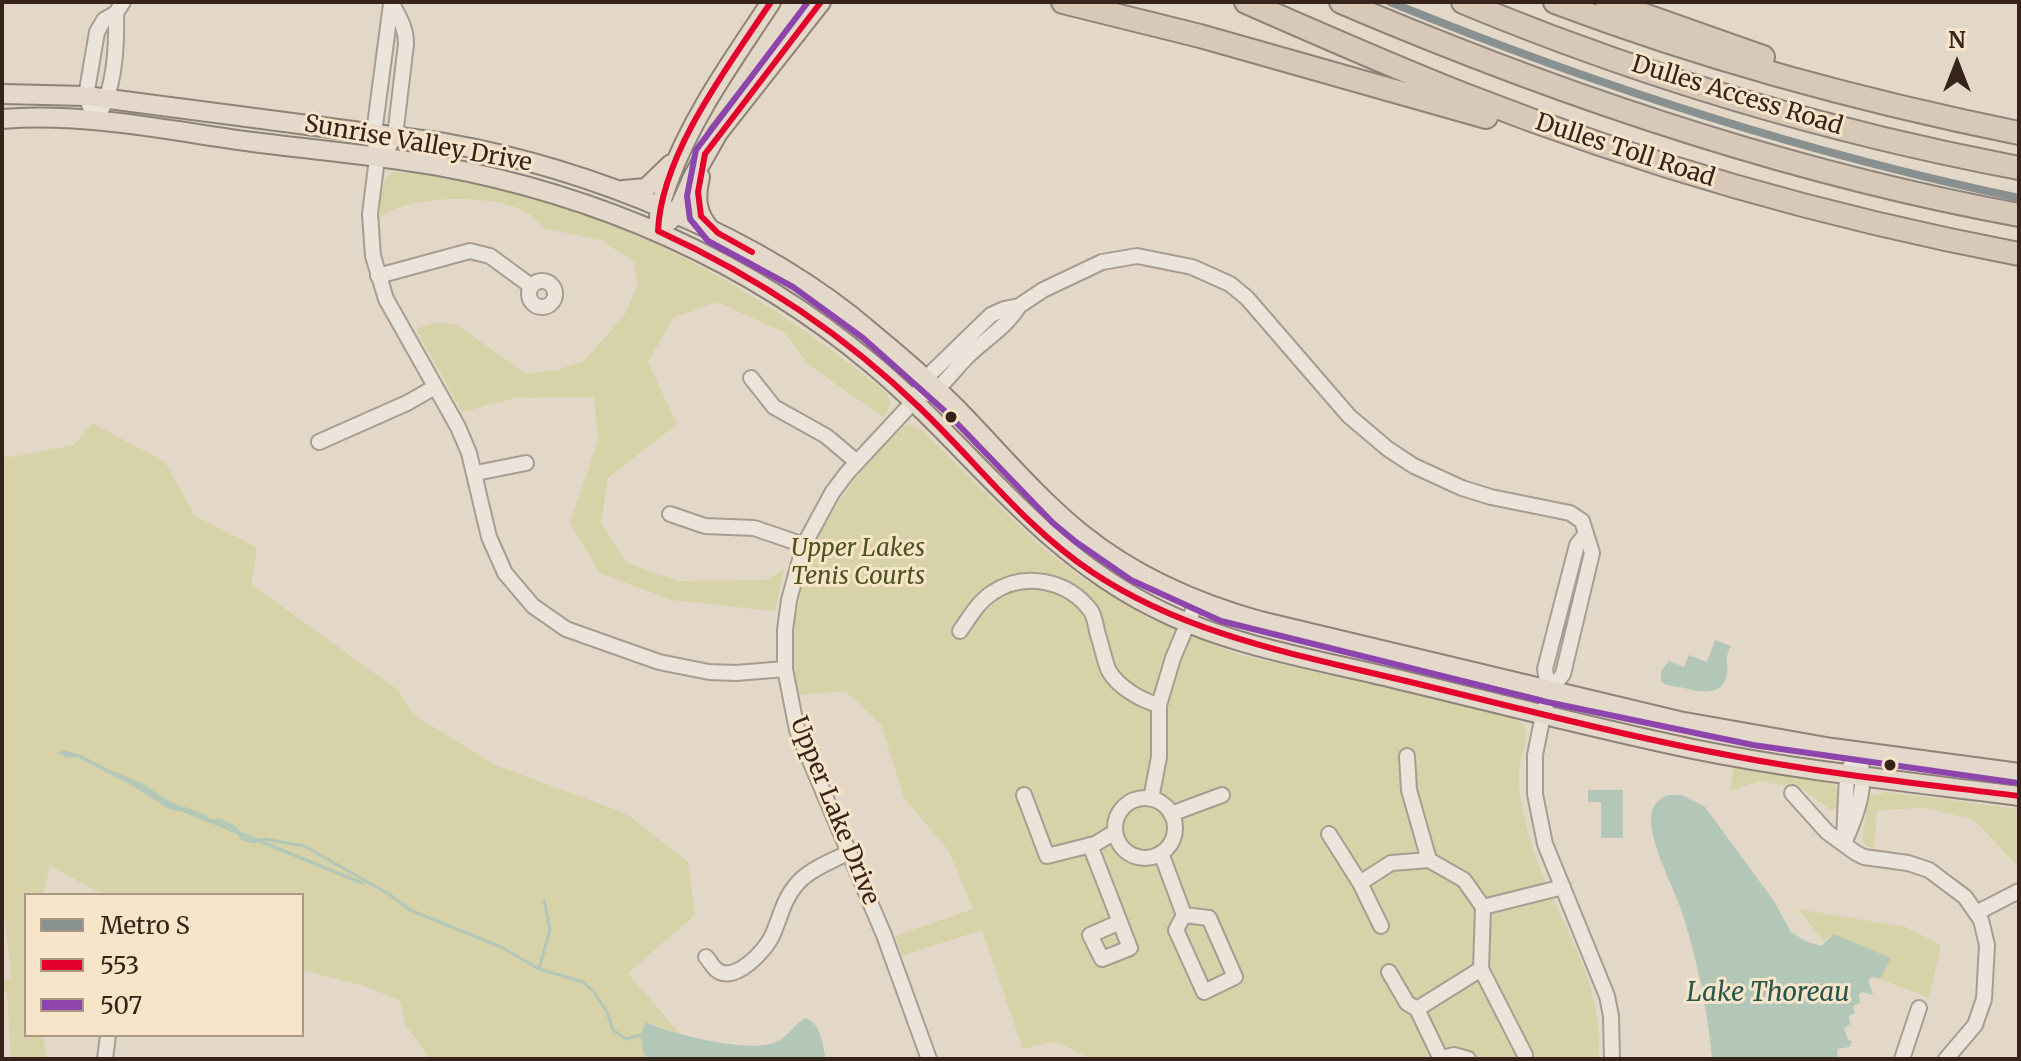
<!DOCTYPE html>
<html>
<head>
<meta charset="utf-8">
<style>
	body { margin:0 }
	#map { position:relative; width:2021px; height:1061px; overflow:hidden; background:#e3d8c7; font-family:Merriweather,serif }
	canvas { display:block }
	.frame { position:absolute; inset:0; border:4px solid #36241a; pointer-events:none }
	.legend { position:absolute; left:24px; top:893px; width:280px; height:144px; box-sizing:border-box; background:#f7e5ca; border:2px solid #aa9884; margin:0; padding:10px 14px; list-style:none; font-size:24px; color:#36241a }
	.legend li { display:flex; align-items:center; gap:16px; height:40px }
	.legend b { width:40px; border:2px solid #aa9884 }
	.north { position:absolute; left:1917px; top:24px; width:80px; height:80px; -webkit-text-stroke:6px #f7e5ca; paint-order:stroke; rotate:0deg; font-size:22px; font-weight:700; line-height:32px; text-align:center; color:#36241a }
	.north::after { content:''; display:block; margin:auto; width:28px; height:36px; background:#36241a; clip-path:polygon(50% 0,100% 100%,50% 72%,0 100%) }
</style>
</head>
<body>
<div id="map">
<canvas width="2021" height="1061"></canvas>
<div class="frame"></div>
<ul class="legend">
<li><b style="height:10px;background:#889190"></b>Metro S</li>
<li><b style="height:10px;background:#e4002b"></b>553</li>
<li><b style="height:10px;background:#8e44ad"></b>507</li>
</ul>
<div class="north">N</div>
</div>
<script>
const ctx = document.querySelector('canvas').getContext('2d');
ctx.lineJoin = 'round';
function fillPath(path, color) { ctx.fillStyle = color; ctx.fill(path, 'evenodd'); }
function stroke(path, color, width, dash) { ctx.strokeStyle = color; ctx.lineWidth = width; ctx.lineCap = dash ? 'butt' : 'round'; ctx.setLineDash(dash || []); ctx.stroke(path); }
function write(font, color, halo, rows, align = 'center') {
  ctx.font = font + ' Merriweather,serif'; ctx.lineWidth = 6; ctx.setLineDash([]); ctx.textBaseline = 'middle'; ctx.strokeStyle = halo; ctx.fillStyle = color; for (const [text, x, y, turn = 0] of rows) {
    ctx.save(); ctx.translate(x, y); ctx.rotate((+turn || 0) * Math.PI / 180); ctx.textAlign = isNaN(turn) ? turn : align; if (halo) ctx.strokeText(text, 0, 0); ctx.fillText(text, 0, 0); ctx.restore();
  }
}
fillPath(new Path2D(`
	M393,172C426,172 462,181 495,188C646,223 768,297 887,393C892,403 890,409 883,417L809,365L784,332L717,302L673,318L648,362L677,424L608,478L601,523L627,563L678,581L767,580L784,569L775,611L671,600L600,573L570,523L598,440L594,397L515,398L462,412L416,329L435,323L456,324L526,374L556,370L583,362L624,316L638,284L634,262L601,240L542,228C524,189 408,193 380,218C381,203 378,181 393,172Z
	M92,423L165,462L195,516L257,548L251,584L398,690L414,715L495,765L627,814L688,862L695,915L628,973L681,1035L645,1022L641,1035L643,1054L651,1059H426L427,1054L406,1026L400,1000L364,986L302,970V895H104L50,866L43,895H26V1035H43L47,1059H11L7,992H2V980L12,978L2,899V456L11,457L74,445Z
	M911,425L921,429L1038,544L1082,578L1152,620L1241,655L1509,716L1524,725C1531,741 1519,757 1519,773C1518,794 1524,820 1530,840C1551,913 1607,979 1598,1059H1091L1056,1041L1023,1049L982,930L902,956L895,936L973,909L948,850L904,798L881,724L845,691L798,695C778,586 825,500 904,427Z
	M1734,761L1828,780C1840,787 1839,796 1838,808L1830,810L1803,789L1760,781L1730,791Z
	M1886,792L2019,809V854L2016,864L1973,819L1925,808L1877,810L1874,848L1865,845L1862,837L1869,796Z
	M1798,909L1906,927L1941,945L1929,998L1880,979L1890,958L1834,934L1824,941Z`), '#d7d2a8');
fillPath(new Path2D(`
	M1715,640L1731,646C1723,660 1730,665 1726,678C1719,699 1694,690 1679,687C1671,685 1668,687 1661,681V671L1669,661L1684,667L1689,655L1707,662Z
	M64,750L81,755L179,806L364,882L363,885L183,812L169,809L131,785L77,757L67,758L58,752Z
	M1588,790H1623V838H1601V802H1588Z
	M1668,795H1682L1705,807L1774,901L1791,932L1805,941L1821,946L1834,934L1891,958L1880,979L1873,977L1868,979L1873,995L1863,992L1859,994L1860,1003L1853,1006L1855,1013L1849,1016L1850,1024L1844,1029L1848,1040L1852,1041L1849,1047L1837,1049L1838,1059H1712C1708,1010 1697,959 1682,912C1673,886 1650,845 1651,817C1652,806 1658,798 1668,795Z
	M806,1018C822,1025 822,1044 826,1059H651L643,1054L641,1035L645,1022C672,1034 749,1054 776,1042C789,1037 794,1023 806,1018Z`), '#b3c7b9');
stroke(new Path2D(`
	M117,774L144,786L163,799
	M183,808L206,817
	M212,821L219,820L234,827L243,839L254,842L265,839L304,846L389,894L410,910L501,947L539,969L583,982L594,992L607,1012L613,1030L626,1039L641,1035
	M539,969L550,930L544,900`), '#b3c7b9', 3);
const minor = new Path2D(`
	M391,4L374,133L377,158L370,214L373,256L386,299L458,427L469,453L489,537L505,573L533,606L566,629L659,662L709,672L736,673L785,669
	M95,121L86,96L97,32L104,20L116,13L123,2
	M95,121C115,93 117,47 116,13
	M377,158L387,150L395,136L406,44C406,27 399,17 391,2
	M378,276L470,251L490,256L531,286
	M529 294a13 13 0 1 1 26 0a13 13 0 1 1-26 0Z
	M751,378L774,407L826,436L857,462
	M928,394C943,387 953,371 965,359C982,341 1006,328 1019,306
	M319,442L407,403L435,387
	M476,473L526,463
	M670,514L705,526L754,528L804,545
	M960,631C969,618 978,602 992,593C1024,571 1068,580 1091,611C1095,617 1096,628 1098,635C1102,646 1104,660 1109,671C1118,687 1142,701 1159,705
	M1549,692L1545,669L1577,545L1586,534
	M1407,756L1409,790L1429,860L1464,880L1483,907L1481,969
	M1792,793L1827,832L1856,853L1864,857L1908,863L1929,870L1965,897L1981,920L1987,945L1984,999L1975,1025L1946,1059
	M1024,795L1047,856L1095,844L1115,832
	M1115 828a30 30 0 1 1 60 0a30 30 0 1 1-60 0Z
	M1151,799L1159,757V705L1173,658L1197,601
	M1171,814L1222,795
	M1329,834L1360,883L1381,926
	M1844,840L1847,774L1857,751
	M1844,843C1857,815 1870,780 1857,751
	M1090,845L1130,948L1102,959L1090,935L1120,922
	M1161,853L1184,915L1176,930L1204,992L1235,977L1209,918L1184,915
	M1360,883L1391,863L1429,860
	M1483,907L1563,887
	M1976,913L2019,891
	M706,957C710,961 713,968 718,971C736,982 765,951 772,936C780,919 783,900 796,885C809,869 831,862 849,852
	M1389,972L1407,1003L1417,1009
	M1441,1058L1454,1055L1468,1059
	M105,1059L108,1035
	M929,1059L884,935L797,730L785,669V630L789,600L804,545L832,493L847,473L913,402L925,379L991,315L1004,309L1019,306L1043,290L1102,262L1137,256L1192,267L1230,284L1247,298L1349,416L1388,449L1414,466L1462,488L1491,497L1570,513L1582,521L1592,553L1563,674L1549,692L1541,725L1535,755V794L1545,844L1607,996L1611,1016L1612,1059
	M1441,1059L1417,1009L1481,969L1525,1055
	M1902,1059L1919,1008`);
const major = new Path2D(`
	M2,94L86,96L445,143C588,168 761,237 872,333C901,357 931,382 958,410C998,451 1037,498 1082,534C1134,576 1196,603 1260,621L1679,721L1832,748L2019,773
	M2,119C85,112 171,131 253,142C314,150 377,155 438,166C597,195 748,260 872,364C969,445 1037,549 1153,607C1230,647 1321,660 1405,681C1501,704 1597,729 1693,749C1801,771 1910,782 2019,796
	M700,177C695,198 696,214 711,230
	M623,190L646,188L671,164
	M659,218C659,205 664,194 668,182C692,116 733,60 771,2
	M669,221L676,215L693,177L718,133L821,2`);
const highway = new Path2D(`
	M1063,2L1200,36L1486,117
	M1246,2C1319,34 1391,66 1465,95C1644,165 1830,218 2019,254
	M1341,2C1559,95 1785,172 2019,215
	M1463,2C1641,76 1829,132 2019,168
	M1555,2C1706,59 1861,101 2019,133
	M1607,2L1763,57`);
stroke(minor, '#a79d91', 18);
stroke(major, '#8d8378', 22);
stroke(highway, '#8d8378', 26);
stroke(minor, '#ebe4da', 14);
stroke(major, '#e3d8ca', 18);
stroke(highway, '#d7c8b8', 22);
stroke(new Path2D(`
	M771,2C729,65 661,154 658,231C756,276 844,334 921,409C978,464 1026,528 1092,572C1186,635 1298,655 1406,681C1515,707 1623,736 1733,756C1827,774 1923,784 2019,796
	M752,252L718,233L701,216L698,192L705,154L821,2`), '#e4002b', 6);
stroke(new Path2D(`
	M808,2L696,150L687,196L690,219L708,241L793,287L863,338L947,413L1053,523L1076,542L1131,580L1221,621L1547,702L1753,745L2018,783`), '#8e44ad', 6);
stroke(new Path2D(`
	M1390,2C1596,86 1801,152 2019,198`), '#889190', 8);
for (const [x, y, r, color] of [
	[951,417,7,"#36241a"],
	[1890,765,7,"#36241a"]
]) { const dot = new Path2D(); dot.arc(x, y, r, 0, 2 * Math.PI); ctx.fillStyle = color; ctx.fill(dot); stroke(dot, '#f7e5ca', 3); }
write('24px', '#36241a', '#f7e5ca', [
	["Dulles Access Road",1737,96,17],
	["Sunrise Valley Drive",418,144,10],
	["Dulles Toll Road",1625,151,18],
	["Upper Lake Drive",834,811,68]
]);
write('italic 24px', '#4c531f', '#f7e5ca', [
	["Upper Lakes",858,549],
	["Tenis Courts",858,577]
]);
write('italic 26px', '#28564f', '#f7e5ca', [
	["Lake Thoreau",1768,994]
]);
</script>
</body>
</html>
